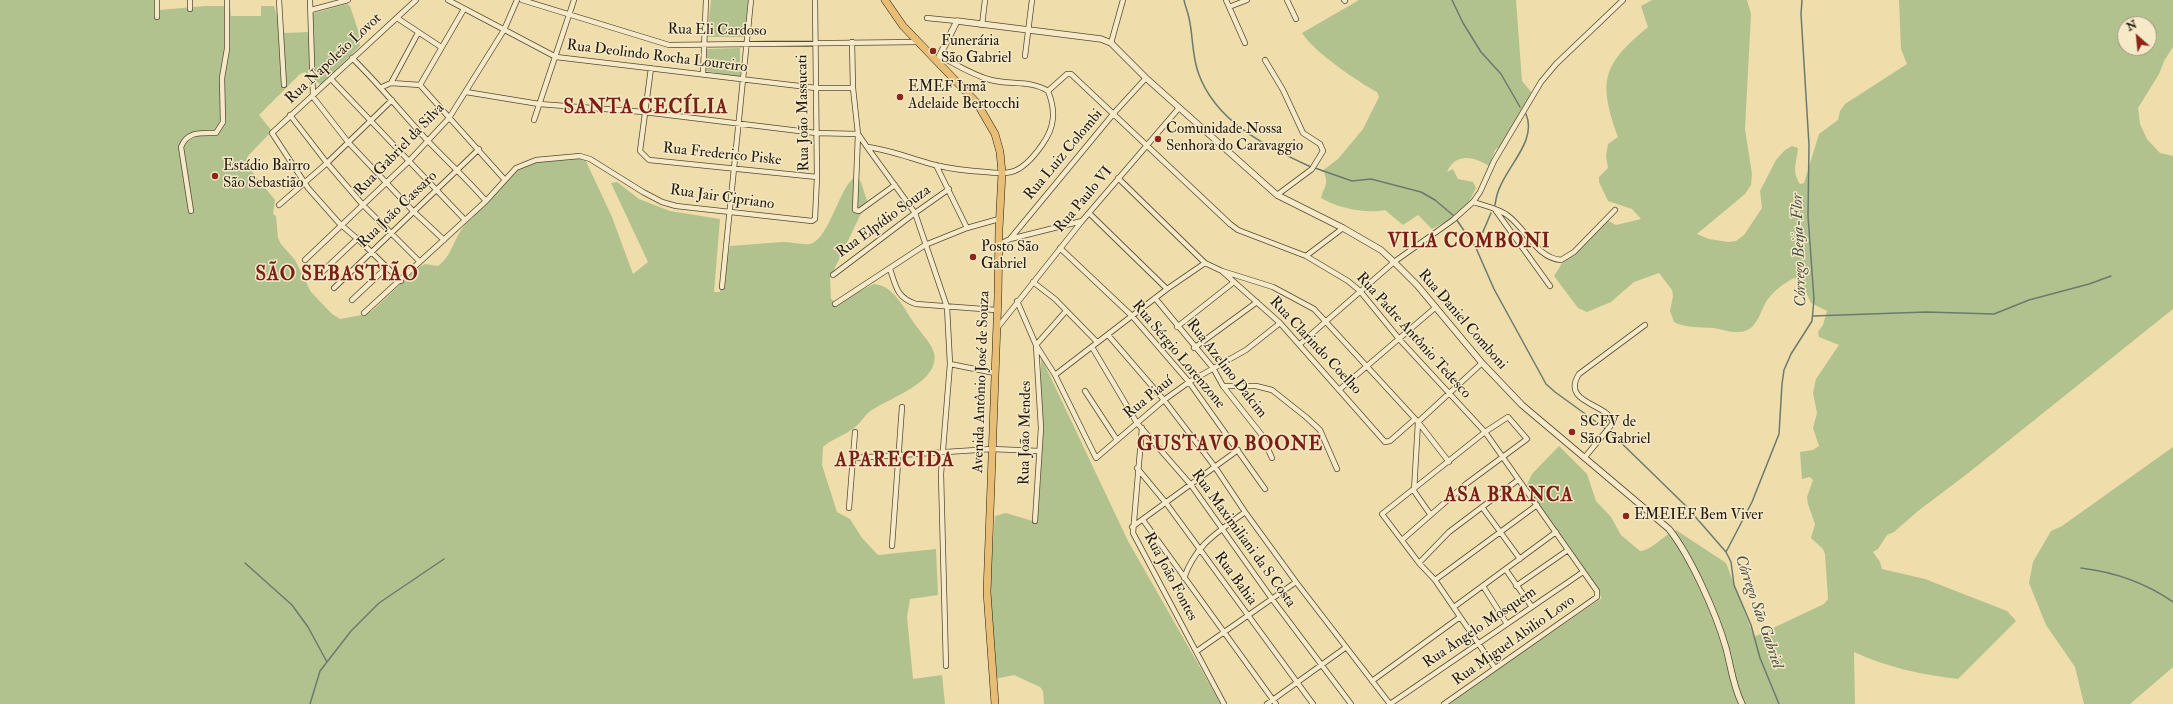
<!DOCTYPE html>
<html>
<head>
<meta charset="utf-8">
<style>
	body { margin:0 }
	#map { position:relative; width:2173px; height:704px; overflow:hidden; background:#efddab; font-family:"IM FELL Double Pica",serif }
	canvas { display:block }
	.north { position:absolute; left:2117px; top:16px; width:40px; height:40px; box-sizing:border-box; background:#f5e9c8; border:1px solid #a1967e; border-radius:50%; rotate:333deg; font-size:11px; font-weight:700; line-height:16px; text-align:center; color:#221a0f }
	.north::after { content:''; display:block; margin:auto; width:14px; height:18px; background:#8f2418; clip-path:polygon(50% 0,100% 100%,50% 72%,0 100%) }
</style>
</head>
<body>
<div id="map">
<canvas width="2173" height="704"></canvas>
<div class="north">N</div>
</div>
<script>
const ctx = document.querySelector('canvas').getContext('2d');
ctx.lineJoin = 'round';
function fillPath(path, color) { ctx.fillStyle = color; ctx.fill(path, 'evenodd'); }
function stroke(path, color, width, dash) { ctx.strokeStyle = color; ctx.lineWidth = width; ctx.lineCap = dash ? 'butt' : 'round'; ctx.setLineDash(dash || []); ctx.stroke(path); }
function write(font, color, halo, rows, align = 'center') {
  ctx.font = font + ' "IM FELL Double Pica",serif'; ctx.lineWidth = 3; ctx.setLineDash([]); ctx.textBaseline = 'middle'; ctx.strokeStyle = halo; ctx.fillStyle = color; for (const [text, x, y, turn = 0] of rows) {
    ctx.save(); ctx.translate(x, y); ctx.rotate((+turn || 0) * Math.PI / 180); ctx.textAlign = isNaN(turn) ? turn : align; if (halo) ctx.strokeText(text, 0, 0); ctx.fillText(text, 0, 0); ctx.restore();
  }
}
fillPath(new Path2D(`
	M0,0H159V10L205,6H230L231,16H261V6H274L281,29L285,33L308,32L311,14L347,4L350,6L358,30L360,46L321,85L305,72L300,74L259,115L272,131L248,156L245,163L275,200L273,214L276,216L278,238L281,244L295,260L311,292L332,314L340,319L362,315L372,311L418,268L425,264L438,266C455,254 454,230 473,218V211L512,170L525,161L584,157L612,217L633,274L648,262L611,183L617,182L639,199L670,211L720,219L714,292H720L730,246C747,245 765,243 782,242C791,242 802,245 810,244C830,239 840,183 856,177L861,182L867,201L830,278L831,299L836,303L874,284C892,285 903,306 912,320C918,330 931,342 934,353C941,383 885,399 868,413C862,419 858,426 851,430C841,437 832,439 823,447L822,465L837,512L850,519L862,538L878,555L936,549L938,595L910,599L907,617L913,679L942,675L945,704H0Z
	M711,0H748L744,37H707Z
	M1359,0H1516L1522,81L1533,94L1514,122L1507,141L1495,150L1489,166C1474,157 1456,152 1447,172L1453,169L1458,179L1473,182L1476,188L1467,206L1457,212L1455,217L1432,229L1418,215L1403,225L1385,210C1366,214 1338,208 1321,198C1324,186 1329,186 1324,172H1321L1338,159L1363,129L1379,97L1377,92C1358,82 1313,51 1302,33Z
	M1652,0H1747L1751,14L1745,129L1752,174L1751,185L1745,194L1697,234L1709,239L1728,242L1736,241L1744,235L1762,208L1760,191L1776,160L1785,150L1792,146L1798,148C1797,162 1791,170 1800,184L1804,183L1819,134L1838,120L1840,111L1845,104L1907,64L1901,49L1899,0H2173V47L2164,61L2159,74L2138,108L2140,124L2147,139L2160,153L2173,156V309L1967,474L1918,511L1894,532L1887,535L1878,549L1873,552L1880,562L1882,569L1925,579L2007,611L2016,621L1958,679C1924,675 1885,667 1854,652L1855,704H1447L1602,598L1525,489L1532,474L1559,446L1587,474L1596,501L1611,517L1621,535L1640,551C1653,550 1663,535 1676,530L1726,563L1754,637L1824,604L1828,599L1825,554L1823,549L1811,538L1815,524L1808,504L1807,497L1813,480L1810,477L1802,479L1800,452L1813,450L1819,446L1813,428L1817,413L1813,393L1816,379L1839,345L1819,337L1818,332L1823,325L1827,311L1811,303L1801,281L1794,278C1784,283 1775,290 1768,299C1759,311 1759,330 1740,332C1731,333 1722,329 1713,328C1700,327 1685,328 1674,322L1670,311L1673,296L1672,290L1659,273L1634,282L1611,302L1587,312L1578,308L1554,276L1564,260L1607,220L1616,225L1641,219L1632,209L1608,201L1599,182V177L1608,168L1606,156L1608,144L1618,137C1598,81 1602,65 1648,27L1641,6ZM2125,24H2149V48H2125Z
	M740,48V77L706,71L707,49Z
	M1041,357L1128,541L1221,704H1044L1043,691L1040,687L1014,675L995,679L989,593L995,516L1006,513L1036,522L1041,477Z
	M2173,447V667L2130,704H2084L2075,667L2046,625L2029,583L2033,562L2051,531L2062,526Z`), '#b2c28e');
stroke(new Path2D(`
	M1184,0C1185,6 1188,12 1189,18C1193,35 1192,55 1198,72C1215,122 1266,146 1311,167
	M1452,0L1463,23L1481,52L1501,74L1520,107
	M1315,168L1352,181L1371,179L1421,192L1435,200L1454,216L1476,248L1494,289L1546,384L1555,392L1606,429
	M1495,205C1496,199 1497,192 1500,187C1509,164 1537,140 1526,114
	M1476,248L1491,213
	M1813,316L1926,312L1994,314L2029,300L2089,284L2111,276
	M1609,431L1686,506L1726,552L1731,562L1734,585L1751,625L1760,658L1779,704
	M1726,552L1752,502L1779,434L1782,384L1784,370L1791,354L1812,321L1814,299L1808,216L1809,145L1801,14L1802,0
	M245,563L292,605L308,627L327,662
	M2081,568C2114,572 2146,583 2173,602
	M310,704L320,671L351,631L379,603L444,559`), '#6a7b6e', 1.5);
const minor = new Path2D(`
	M157,0V17
	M190,0V9
	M279,0L284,85
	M310,0L313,97L348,142L413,211L444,240
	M448,0L556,57L816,88H853
	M522,0L669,45L918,42
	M1226,0L1245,43
	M1287,0L1296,19
	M1344,0L1345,1
	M1229,7L1247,0
	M311,10L348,0
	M397,18L441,47
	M927,18L957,21
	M982,25L985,0
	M852,42L853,88L858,134L867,147C891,150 912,159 935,165C951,169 969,171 986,172C994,173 1003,174 1011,172C1024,169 1035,155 1042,145C1055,127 1056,111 1048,91C1031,80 1009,85 991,80C972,75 957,65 940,56
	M1111,43L1123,0
	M1025,56L1032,0
	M352,58C379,84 401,112 426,139C446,160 467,179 486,201
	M1265,60L1283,90L1303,133L1320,144L1323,151L1312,169L1277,195
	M651,68L640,151L649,160L817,177
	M703,74L706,0
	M331,79L465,220
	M391,83L418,33
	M420,85L464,9
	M382,87L391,83L420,85L505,180
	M1048,91L1067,74H1071L1230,224L1238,230L1306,256L1348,281L1360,291L1400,340L1485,432L1597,591V597L1444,704
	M466,92L539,104L644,112L816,133L858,134L855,210L859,211L895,185
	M290,115L327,163L363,205L420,262
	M534,120L574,0
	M867,147L915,213L947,307L950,364L941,474L946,666
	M936,165L967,228
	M1118,178L1205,263L1222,271L1273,287L1314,309L1418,422L1449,462
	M1473,202C1483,205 1499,209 1507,215C1526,228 1536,258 1561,260L1574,252L1615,210
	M279,205L327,163L392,100
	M191,211L181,147C187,131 201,133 216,133L223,122L222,78L227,49V0
	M1496,211L1550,286
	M1089,213L1167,289
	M1010,239L1082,221
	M998,245L1010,239L1114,113L1146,78
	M1060,248L1132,316L1189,382L1265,489
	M1306,256L1343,228
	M305,260L408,162L449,118L504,30L517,0
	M890,269C896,287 897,298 916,304L996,310
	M322,272L358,238
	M1223,272L1280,323L1385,442L1390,441L1415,419
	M833,275L915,213L949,189
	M401,281L362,243L339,223L308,188L272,133L416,0
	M1033,282L1055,299L1097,342
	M722,287L751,0
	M334,288L479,149
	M1155,298L1213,368L1223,386L1261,434L1272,458
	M352,300L387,267
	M1017,301L1036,345L1055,375L1096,458L1164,400L1189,382L1246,350L1280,323
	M835,304L925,245L967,228L999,219
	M364,313L486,201L516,168L536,160L580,156L590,159L643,192L662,202L676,206L812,221L815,219L817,177L815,0
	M998,327L1082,221L1179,108
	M1177,327L1234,282
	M1108,335L1164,400L1215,467L1245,512L1296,582L1390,704
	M1300,344L1394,262L1453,220L1473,202L1480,192L1494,161L1541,82L1556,64L1623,0
	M1092,347L1137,423L1191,485L1272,599L1351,704
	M1194,348L1257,302
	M950,364L995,373
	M1055,375L1167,289L1205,263
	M1223,386H1256L1272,390L1306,417L1320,430L1337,469
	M1339,390L1436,307
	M1085,391L1117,440
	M1418,422L1414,491L1430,514
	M1418,422L1482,363
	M1142,428L1133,533L1224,704
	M1585,457L1613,423C1609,403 1560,404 1579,374L1645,325
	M854,458L992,449L1039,451
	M1137,468L1166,503L1313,704
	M1482,507L1520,559
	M849,508L855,432
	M1143,520L1276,704
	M1035,521L1041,428L1036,345L1066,311
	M1132,527L1238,450
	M1402,540L1466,484L1527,439L1508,417L1485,432L1382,514L1419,563L1435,580L1495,668
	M892,546L902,407
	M1419,563L1449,532L1518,480
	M1506,570L1532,607
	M1184,578C1196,544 1217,533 1245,512
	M1435,580L1537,505
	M1483,586L1507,624
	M1516,586L1568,550
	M1454,607L1556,532
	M1197,651L1296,582
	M1372,681L1460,617
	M1267,704L1345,648
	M1390,704L1583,572`);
const tertiary = new Path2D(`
	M937,61L957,21L1101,39L1111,43L1146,78L1277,195L1343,228L1381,250L1394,262L1417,285L1482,363L1522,405L1669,529C1691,557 1716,613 1726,648C1731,667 1733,686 1742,704`);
const primary = new Path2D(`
	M885,0L903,26L977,103L995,134L1000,152L1002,173L999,229L998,296L987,592L995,704`);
stroke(minor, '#554b36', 6);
stroke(tertiary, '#554b36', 7);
stroke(primary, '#221a0f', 8);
stroke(minor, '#f5e9c8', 4.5);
stroke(tertiary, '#f5e9c8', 5.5);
stroke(primary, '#e8be76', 7);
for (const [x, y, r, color] of [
	[933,51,4,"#8f2418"],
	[900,97,4,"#8f2418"],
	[1158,139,4,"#8f2418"],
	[215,176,4,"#8f2418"],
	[973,257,4,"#8f2418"],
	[1572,432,4,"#8f2418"],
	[1626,516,4,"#8f2418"]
]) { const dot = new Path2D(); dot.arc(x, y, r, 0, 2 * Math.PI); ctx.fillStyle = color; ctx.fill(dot); stroke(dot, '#f5e9c8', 1.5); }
write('15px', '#221a0f', '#f5e9c8', [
	["Rua Eli Cardoso",717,31,1],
	["Rua Deolindo Rocha Loureiro",657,57,7],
	["Rua Napoleão Lovot",334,59,-43],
	["Rua João Massucati",804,113,-91],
	["Rua Gabriel da Silva",400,150,-46],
	["Rua Frederico Piske",722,155,6],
	["Rua Luiz Colombi",1064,155,-50],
	["Rua Jair Cipriano",722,198,8],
	["Rua Paulo VI",1084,200,-50],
	["Rua João Cassaro",398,210,-44],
	["Rua Elpídio Souza",884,222,-36],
	["Rua Daniel Comboni",1462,320,49],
	["Rua Padre Antônio Tedesco",1413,336,48],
	["Rua Clarindo Coelho",1315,346,47],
	["Rua Sérgio Lorenzone",1178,355,50],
	["Rua Azelino Dalcim",1226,369,52],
	["Avenida Antônio José de Souza",982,382,-88],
	["Rua Piauí",1149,398,-39],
	["Rua João Mendes",1026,433,-89],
	["Rua Maximiliani da S Costa",1243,539,54],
	["Rua João Fontes",1170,577,62],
	["Rua Bahia",1235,579,54],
	["Rua Ângelo Mosquem",1480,628,-34],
	["Rua Miguel Abilio Lovo",1514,641,-35]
]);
write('15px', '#221a0f', '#f5e9c8', [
	["Funerária",941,42],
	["São Gabriel",941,59],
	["EMEF Irmã",908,88],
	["Adelaide Bertocchi",908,105],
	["Comunidade Nossa",1166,130],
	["Senhora do Caravaggio",1166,147],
	["Estádio Bairro",223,167],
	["São Sebastião",223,184],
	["Posto São",981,248],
	["Gabriel",981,265],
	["SCFV de",1580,423],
	["São Gabriel",1580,440],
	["EMEIEF Bem Viver",1634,516]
], 'left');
write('italic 16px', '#4c5247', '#f5e9c8', [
	["Córrego Beija-Flor",1800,250,-92],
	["Córrego São Gabriel",1758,612,71]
]);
ctx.letterSpacing = '1px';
write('bold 19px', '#7a1f14', '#f5e9c8', [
	["SANTA CECÍLIA",646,109],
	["VILA COMBONI",1469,243],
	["SÃO SEBASTIÃO",337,276],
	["GUSTAVO BOONE",1230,446],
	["APARECIDA",895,462],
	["ASA BRANCA",1509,497]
]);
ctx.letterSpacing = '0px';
</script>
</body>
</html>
